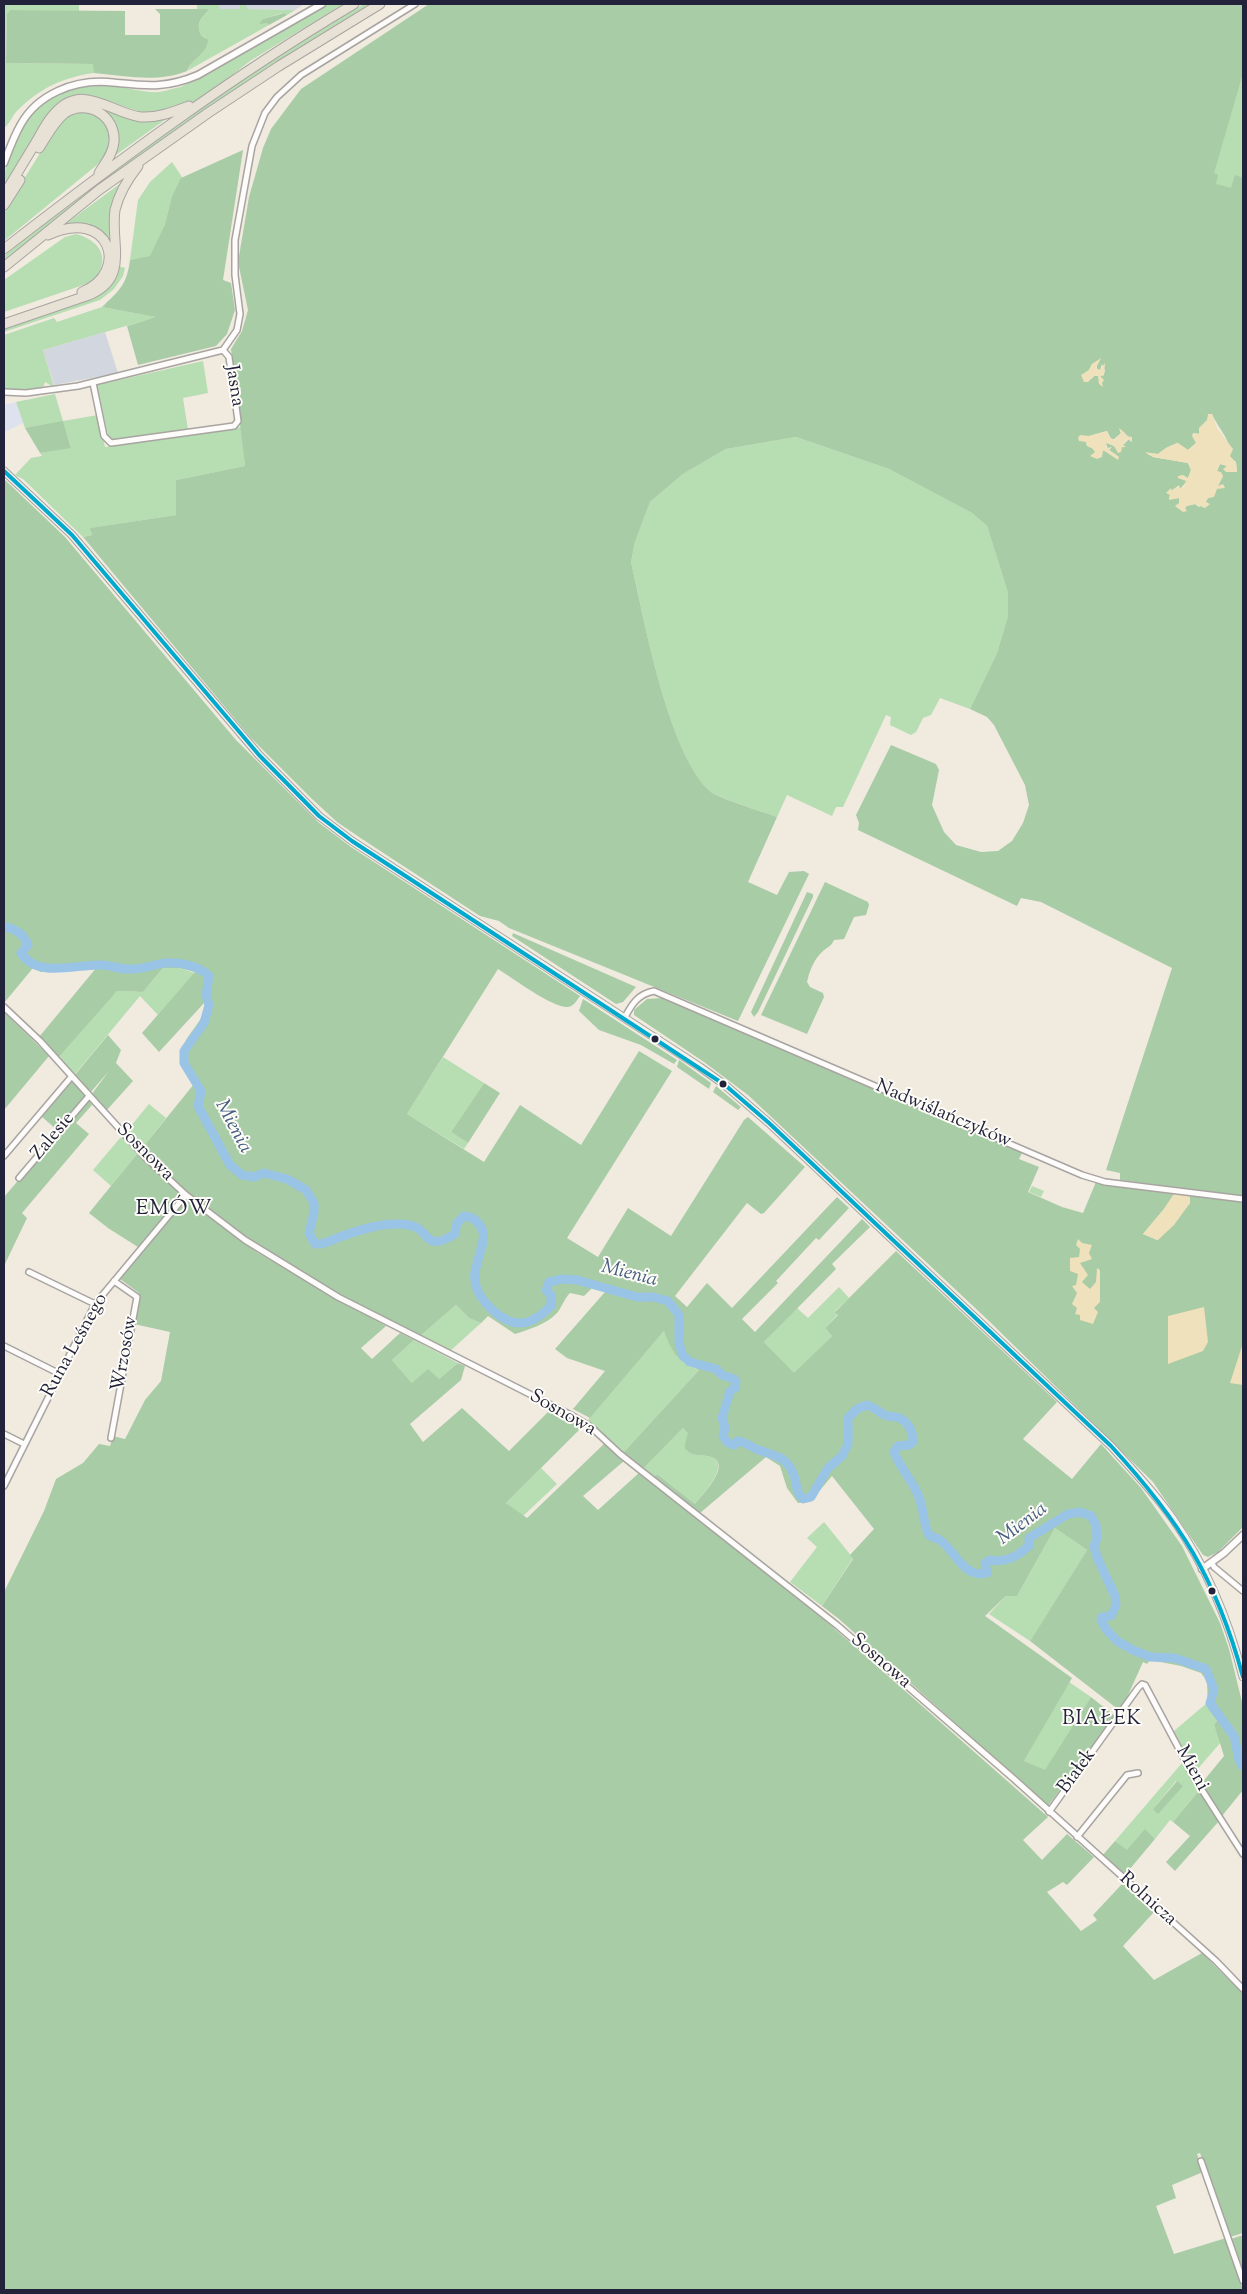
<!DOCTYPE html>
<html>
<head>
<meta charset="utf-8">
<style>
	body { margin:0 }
	#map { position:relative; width:1247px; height:2294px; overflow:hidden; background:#f0eadf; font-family:"Sorts Mill Goudy",serif }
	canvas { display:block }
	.frame { position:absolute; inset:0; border:5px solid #22223b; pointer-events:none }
</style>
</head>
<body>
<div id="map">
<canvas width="1247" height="2294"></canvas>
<div class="frame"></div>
</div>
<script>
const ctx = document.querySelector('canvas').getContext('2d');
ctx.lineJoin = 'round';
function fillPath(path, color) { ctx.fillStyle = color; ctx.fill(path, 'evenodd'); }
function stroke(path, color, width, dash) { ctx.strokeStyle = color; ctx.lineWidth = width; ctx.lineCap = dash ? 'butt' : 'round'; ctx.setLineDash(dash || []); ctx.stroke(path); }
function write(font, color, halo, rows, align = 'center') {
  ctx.font = font + ' "Sorts Mill Goudy",serif'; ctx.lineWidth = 4; ctx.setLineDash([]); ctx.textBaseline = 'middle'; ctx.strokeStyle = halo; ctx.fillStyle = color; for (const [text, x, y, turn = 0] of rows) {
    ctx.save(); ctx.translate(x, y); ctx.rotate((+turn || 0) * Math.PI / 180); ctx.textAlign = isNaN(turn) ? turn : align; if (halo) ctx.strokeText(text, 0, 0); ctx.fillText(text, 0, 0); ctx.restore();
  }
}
fillPath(new Path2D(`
	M16,402L23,423L5,432L4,405Z`), '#dde2ee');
fillPath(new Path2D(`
	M219,4H240V9H219Z
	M246,4H304L295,10L246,9Z
	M105,332L118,373L54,385L43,350Z`), '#d2d6de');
fillPath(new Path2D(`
	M4,4H79V11L10,10L7,14L6,63L94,64V73C64,77 40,88 18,110C12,115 11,123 4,128Z
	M197,4H219V9H240V4H246L247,9L295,10L287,15L282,13L263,19L269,25L187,71L206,38L201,35C195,22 203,18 209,9H197Z
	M328,4H343L250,61L203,98L185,106L147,114L89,95L78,96L4,189C4,166 9,152 20,131C40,95 77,82 117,87C131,88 145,93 159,92C166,91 174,88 181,87Z
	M364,4H370L287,55L157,143L4,260V256C119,165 238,79 364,4Z
	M1243,74V206L1207,194Z
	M78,103C97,100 113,113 131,118C144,121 158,118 169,117L113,157C118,142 120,128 108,115C95,103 75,102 62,112C51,121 45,135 38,147C27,165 16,184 4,202V199L53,119L68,107Z
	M80,111C111,116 116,132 103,160L4,241V211L55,129L67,115Z
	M172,162L182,177L172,196L165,224L150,257L130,260L138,200L150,182Z
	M125,180L118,191L113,258C106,242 102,226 83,224C76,224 69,226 64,225Z
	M76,234C103,241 111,262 92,282L4,312V280L65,237Z
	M118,266L125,268L123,276L114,289L100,300L4,332V328L92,297Z
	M102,307L157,317L43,350L54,387L45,382L43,388C31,392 17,391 4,389V335L54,318L57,322Z
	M203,361L208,393L183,398L188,430L113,441L109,439L97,385Z
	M55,394L63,421L98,415L105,447L241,427L245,466L176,480V515L91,528L92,535L83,537L23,479L15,475L31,458L42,456L40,453L71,447L63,422L25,428L16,402Z
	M796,437L889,469L972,513L987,526L1008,593V616L997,653L970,709L940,698L931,715L923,718L916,732L911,735L890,725L891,717L886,715L843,807H836L832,816L787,795L777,817C764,812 718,798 710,791C668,755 644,617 631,562L635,542L650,502L683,474L726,449Z
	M163,968H179L195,973L158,1015L140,996L75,1074L59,1057L111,997L117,991L143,992Z
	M443,1057L484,1083L451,1132L468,1143L464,1149L407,1114Z
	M149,1104L166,1118L143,1147L126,1132Z
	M120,1138H123L137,1154L111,1186L93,1170Z
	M1032,1186L1044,1191L1041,1197L1029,1192Z
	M839,1287L849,1298L835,1311L838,1314L825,1328L832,1336L794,1374L764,1342L797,1308L808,1318Z
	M456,1305L469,1318L481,1323L449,1352L419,1337Z
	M664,1331L684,1363L699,1370L623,1453L588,1420Z
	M414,1340L458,1363L439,1379L412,1383L392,1360Z
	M683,1428L689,1433L685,1443V1449C693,1457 697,1454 707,1456C735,1461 703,1494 695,1504L657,1474L654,1477L643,1469Z
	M541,1468L557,1484L523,1516L506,1503Z
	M824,1522L853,1558L822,1606L790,1582L817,1547L807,1538Z
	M1055,1528L1087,1550L1030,1641L989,1614L1006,1596H1017Z
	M1069,1682L1091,1697L1045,1771L1024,1761Z
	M1208,1702V1709L1217,1721L1214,1724L1221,1742L1195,1772L1174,1731Z
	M1182,1763L1200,1792L1197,1793L1173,1822L1170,1820L1155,1839L1145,1830L1127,1851L1115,1841ZM1176,1781L1183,1786L1153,1809Z`), '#b7ddb2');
fillPath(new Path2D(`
	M429,4H1243V74L1214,173L1218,175L1216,184L1231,188L1235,175L1243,178V1196L1120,1180V1173L1106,1170L1172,968L1041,902L1021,898L1017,906L858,830L859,823L856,815L891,745L936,764L939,770L932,805L944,832L956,845L981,852L998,851L1012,841L1023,823L1029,805L1025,785L994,725L987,717L970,709L997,653L1008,616V593L987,526L972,513L889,469L796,437L726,449L683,474L650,502L635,542L631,562C644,618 668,754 710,791C717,798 764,812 777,817L748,882L777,895L789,872L804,871L809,874L738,1021L509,928L499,921L480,916L362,839L337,822L311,798L250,737L83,537L92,535L90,528L176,515V480L245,466L231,349L242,331L248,310L238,262L249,197L263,148L271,129L301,89ZM1097,363V370H1100L1102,364L1105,371L1103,376L1101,375L1100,377L1102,385L1098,376H1094L1091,379L1083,375L1089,370L1092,364ZM1212,414C1217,427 1234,443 1229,456L1236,462L1237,472H1226L1227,466L1220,464L1217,471L1223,476L1212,497L1208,498L1199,507L1195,504L1186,506L1185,508L1179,503V498L1169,499L1171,491L1178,486L1180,489L1187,481L1185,479L1188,478L1191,470L1188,463L1153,457L1146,453L1158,454L1166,448L1177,443L1188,450L1196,443L1194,433L1199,434ZM1119,429L1130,438L1123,445L1124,448L1122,446L1120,449C1115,448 1112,443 1106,443L1108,450L1112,447L1109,450L1119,457L1102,450V457L1092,448L1087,446L1086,442L1089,436L1107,431L1112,441L1121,433Z
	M155,9H209C203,18 195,21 201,35L208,40C207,54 192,58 187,71C157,83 126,76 94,73L93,64L6,63L7,14L10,10L125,11V35H160V14Z
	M284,13L287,15L269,25L267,23L259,24L263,19Z
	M243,150L223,280L231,283L235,310L227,334L216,346L138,365L127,326L156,317L102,307C120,290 127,284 130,260L150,256L165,224L172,196L181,178Z
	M63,421L71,448L40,453L25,428Z
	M4,479L65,537L236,740L318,822L351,847L580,996C577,1000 574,1006 568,1007C552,1008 513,978 498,969L407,1114L484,1162L520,1105L581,1145L639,1051L672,1071L567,1238L598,1257L628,1208L671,1236L744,1120L748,1117L805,1167L764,1213L761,1214L747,1203L675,1296L687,1307L707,1283L732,1308L837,1197L849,1208L819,1240L816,1238L776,1281L778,1283L742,1319L755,1332L862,1219L870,1227L832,1264L836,1269L764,1342L794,1373L832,1336L825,1328L838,1315L835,1312L896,1251L1057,1402L1023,1439L1072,1479L1101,1444L1141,1488L1182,1546L1220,1623L1229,1649L1243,1706V1790L1222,1816L1201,1784L1224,1756L1214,1724L1217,1721L1208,1709L1207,1681L1201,1673L1181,1666L1150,1660L1147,1664L1143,1662L1125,1702L1119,1710L1030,1641L1087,1550L1055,1528L1017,1596H1006L985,1616L1072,1678L1024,1761L1045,1770L1091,1697L1115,1716L1048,1806L839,1619L822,1606L853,1559L850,1555L874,1529L832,1476L810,1502L798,1503L787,1488L780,1466L766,1457L700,1513L654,1477L657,1474L695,1504C703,1494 736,1461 707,1456C697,1454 693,1457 685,1449V1443L688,1433L683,1428L643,1469L623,1453L699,1370C676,1357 674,1357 664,1331L590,1418L573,1409L605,1371L567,1358L555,1349L605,1292L593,1287L584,1296L570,1293C564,1299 562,1307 557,1313C545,1325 530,1329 515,1334L488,1316L481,1323L469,1318L456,1305L419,1337L353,1303L260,1249L185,1190L143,1147L194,1084C192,1079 187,1076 184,1071C169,1042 208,1025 205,1002L159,1052L142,1033L195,972L179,968H163L143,992L117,991L59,1057L39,1037L97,967L41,972L33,968L4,1003Z
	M825,882L868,902L869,905L866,915L854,917L844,939L834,940C831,947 827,947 822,952C814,959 809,972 807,982L810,987L823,993L824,997L807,1034L761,1015Z
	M807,892L813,894V897L758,1012L754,1017L751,1012Z
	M513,933L636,987L623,1002L616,1004L512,936Z
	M662,998L1022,1153L1019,1159L1039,1167L1028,1192L1062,1207L1083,1213L1096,1182L1174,1194L1164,1209L1143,1234L1157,1240L1190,1203V1195L1243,1202V1527L1218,1552L1208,1557L1203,1555L1153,1482L989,1321L748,1095L704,1062L634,1015V1010L647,999Z
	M583,999L677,1060L674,1064L641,1045L599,1030L579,1011Z
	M4,1012L49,1056L4,1110Z
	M108,1035L121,1050L116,1063L133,1081L106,1111L91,1095L109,1071L90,1093L74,1076Z
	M679,1060L711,1083L709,1089L677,1067Z
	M71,1080L86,1097L57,1130L40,1115Z
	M484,1083L500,1093L468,1143L451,1132Z
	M716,1086L741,1107L738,1110L713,1092Z
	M88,1099L92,1105L76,1123L89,1134L22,1213L27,1218L4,1266V1197Z
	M137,1154L182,1195L138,1247L108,1228L89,1213Z
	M186,1199L258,1253L386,1326L361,1348L372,1359L400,1333L414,1340L392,1360L412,1383L428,1369L439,1379L458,1363L465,1366L461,1380L410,1424L423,1442L462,1408L509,1451L551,1409L584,1425L506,1503L527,1518L605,1443L624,1461L583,1496L598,1510L640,1472L828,1623L1048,1817L1023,1840L1042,1860L1067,1834L1094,1857L1067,1885L1063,1882L1047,1892L1081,1931L1097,1920L1093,1915L1123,1883L1154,1912L1123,1946L1154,1980L1202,1953L1243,1994V2233L1230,2237L1200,2153L1197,2154L1203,2172L1172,2185L1176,2198L1156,2206L1174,2254L1226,2238L1243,2290H4V1592L44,1511L56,1479L83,1463L99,1444L110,1446L113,1436L125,1439L145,1400L161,1381L170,1332L134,1324L139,1293L120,1279Z
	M1177,1781L1183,1786L1158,1814L1153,1809Z
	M1200,1792L1219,1821L1175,1871L1166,1862L1190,1836L1173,1822L1197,1793Z
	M1145,1829L1155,1839L1124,1876L1102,1856L1115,1841L1127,1850Z
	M1243,2235V2273L1231,2239Z`), '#a8cca6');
fillPath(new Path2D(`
	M1101,358L1096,368L1100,370L1105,363L1104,375L1100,376L1104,380L1102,383L1103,387L1099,384L1098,376H1094L1088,382H1084L1081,375L1089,370L1092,364Z
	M1208,414H1212L1217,428L1233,449L1230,456L1236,463L1237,472H1226L1223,469L1227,466L1220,464L1217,471L1221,472L1223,476L1218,486L1223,484L1225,488L1217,489L1214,497L1208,498L1206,502L1210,504L1205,508L1195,504L1187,506L1185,508L1187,511L1183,512L1175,506L1179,503V498L1169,500L1170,495L1166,493L1171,488L1172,491L1179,485L1180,488L1184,487L1186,481L1178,478V476L1183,475L1188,478L1191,470L1188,463L1153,457L1145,452L1158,454L1166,448L1178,443L1188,450L1196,443L1192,436L1193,433L1199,434V428L1207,420Z
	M1119,428L1125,433L1126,436L1132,437V442L1127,439L1123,445L1126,447H1122L1121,452L1118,453L1114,446L1106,443V448L1112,447L1109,450L1119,457L1118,460L1103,450L1102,457L1097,459L1090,456L1095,452L1092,448L1087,446L1086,442L1079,441L1078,438L1080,435L1089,436L1107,431L1109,437L1115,440L1121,433Z
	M1174,1194L1190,1195V1203L1174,1225L1158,1240L1143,1234L1164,1209Z
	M1078,1239L1082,1243L1092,1245L1089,1253L1092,1259L1080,1263L1088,1275L1082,1282L1090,1289L1096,1282L1097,1268L1100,1270V1302L1094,1308L1098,1312L1093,1324L1080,1320V1315L1075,1314L1077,1308L1072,1304L1077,1293L1072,1286L1076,1285L1078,1274L1070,1271V1258L1079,1257L1080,1249L1076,1245Z
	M1204,1307L1208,1342L1203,1351L1168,1364V1316Z
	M1243,1340V1385L1230,1383L1243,1343Z`), '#efe1bb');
stroke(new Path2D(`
	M4,926C16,930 23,933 28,945L21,953C38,979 75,964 101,965C111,965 121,970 132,969C145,969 155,964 166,963C180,962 199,966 209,976L206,995L209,1005L204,1023L184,1051V1063L201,1091L198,1106L230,1165L242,1175L254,1177L264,1173L287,1179L306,1190L314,1203V1213L309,1233L315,1244C323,1245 329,1241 337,1238C359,1230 385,1221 409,1225C431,1228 422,1254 455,1234L457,1223L464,1216C474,1217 480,1222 483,1232C486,1245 472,1267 475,1282C478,1300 502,1324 521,1323C533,1323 543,1313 551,1306V1295L546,1290L549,1282L562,1279L577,1280L637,1297H653L668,1301L679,1315V1343L683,1356L690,1362L716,1369L722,1375L734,1379L736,1382L735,1388L730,1391L722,1418L725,1427L723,1436L727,1442L734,1445L738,1441C745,1442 750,1446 756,1449C770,1455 785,1455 792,1471C798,1481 794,1491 803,1499L811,1497L828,1468L842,1456L848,1444V1418L857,1409L867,1405C874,1407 878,1412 885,1415C888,1417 893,1416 897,1417C908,1421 913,1431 913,1442L909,1445L898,1446L894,1452C900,1468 913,1481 919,1497C924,1510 923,1523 929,1535C932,1537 937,1538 940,1540C956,1552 964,1579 987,1573L985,1563L990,1560C1007,1563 1017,1556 1029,1546V1538L1068,1514L1080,1512L1091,1516L1096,1525L1097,1538L1094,1546L1097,1557L1115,1596L1116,1605L1111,1616L1102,1617L1101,1620L1106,1629L1117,1641L1133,1650L1150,1657L1175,1658L1206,1669L1214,1690L1210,1703L1234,1736L1239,1760L1243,1767`), '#99c4e5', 9);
const minor = new Path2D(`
	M223,350L237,330L240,314L235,275V240L252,146L265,113L277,97L301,75L415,4
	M93,383L104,436L111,443L234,426L238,421L229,357L223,350
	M4,392L26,393L78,386L223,350
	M4,1007L40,1041L145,1157L186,1195L245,1240L338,1297L571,1415L591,1427L620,1454L838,1626L1014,1779L1216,1961L1243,1989
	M625,1017C632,1004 638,994 654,991L1082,1175L1105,1182L1243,1199
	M4,1156L72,1076
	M19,1178L89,1096
	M29,1272L95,1304
	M4,1346L60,1374
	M4,1434L24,1444
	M111,1438L137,1297L114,1281
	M4,1486L95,1304L186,1195
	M1212,1563L1214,1567L1243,1591
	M1049,1812L1138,1688L1142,1684L1145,1685L1195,1779L1243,1854
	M1077,1837L1127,1775L1138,1773
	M1201,2161L1243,2281`);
const tertiary = new Path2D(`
	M4,163C9,150 14,136 21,124C38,94 74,80 107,82C142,85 163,90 198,75L322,4
	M1202,1569L1224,1553L1243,1535`);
const secondary = new Path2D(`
	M4,471L72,535L259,755L319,816L352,841L700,1067L725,1085L769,1123L1111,1446C1133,1470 1155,1493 1173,1519C1206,1566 1229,1621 1243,1677`);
const motorway = new Path2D(`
	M39,148C47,136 54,121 65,113C87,99 116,115 114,142C113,154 105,163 99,173
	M4,195C15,177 25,160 36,142C42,132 47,121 55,113C83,82 110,113 141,117C158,118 173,112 189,106
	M4,205L20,180
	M48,235C110,206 131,272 82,292
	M4,249C116,162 231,77 354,4
	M4,267L99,190L208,113L279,66L380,4
	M4,324L89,295C130,278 110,243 115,210C119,193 127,180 138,166`);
stroke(minor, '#a8a4a1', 8);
stroke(tertiary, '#a8a4a1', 9);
stroke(secondary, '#a8a4a1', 9);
stroke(motorway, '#a8a4a1', 11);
stroke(minor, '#fdfcfa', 5);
stroke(tertiary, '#fdfcfa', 6);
stroke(secondary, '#f4f2ec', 7);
stroke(motorway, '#e8e2d6', 9);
stroke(new Path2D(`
	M4,471L72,535L259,755L319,816L352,841L725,1085L769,1123L1111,1446C1180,1521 1216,1578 1243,1677`), '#00a9ce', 4);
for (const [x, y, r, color] of [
	[655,1039,4.5,"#22223b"],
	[723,1084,4.5,"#22223b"],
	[1212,1591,4.5,"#22223b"]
]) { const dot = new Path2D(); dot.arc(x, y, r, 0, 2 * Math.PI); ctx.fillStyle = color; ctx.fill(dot); stroke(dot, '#fdfcf7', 2); }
write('19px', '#22223b', '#fdfcf7', [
	["Jasna",233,386,81],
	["Nadwiślańczyków",943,1115,23],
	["Zalesie",54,1137,-50],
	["Sosnowa",144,1153,45],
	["Runa Leśnego",76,1346,-61],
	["Wrzosów",126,1354,-80],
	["Sosnowa",562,1414,30],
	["Sosnowa",880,1662,41],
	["Mieni",1191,1769,61],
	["Białek",1078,1772,-54],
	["Rolnicza",1147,1900,42]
]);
write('italic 20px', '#435c80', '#fdfcf7', [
	["Mienia",232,1127,62],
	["Mienia",629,1275,14],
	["Mienia",1023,1525,-37]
]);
ctx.letterSpacing = '1px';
write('20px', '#22223b', '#fdfcf7', [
	["BIAŁEK",1102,1721]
]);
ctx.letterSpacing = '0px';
ctx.letterSpacing = '1px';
write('21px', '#22223b', '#fdfcf7', [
	["EMÓW",174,1210]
]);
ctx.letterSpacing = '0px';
</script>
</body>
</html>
